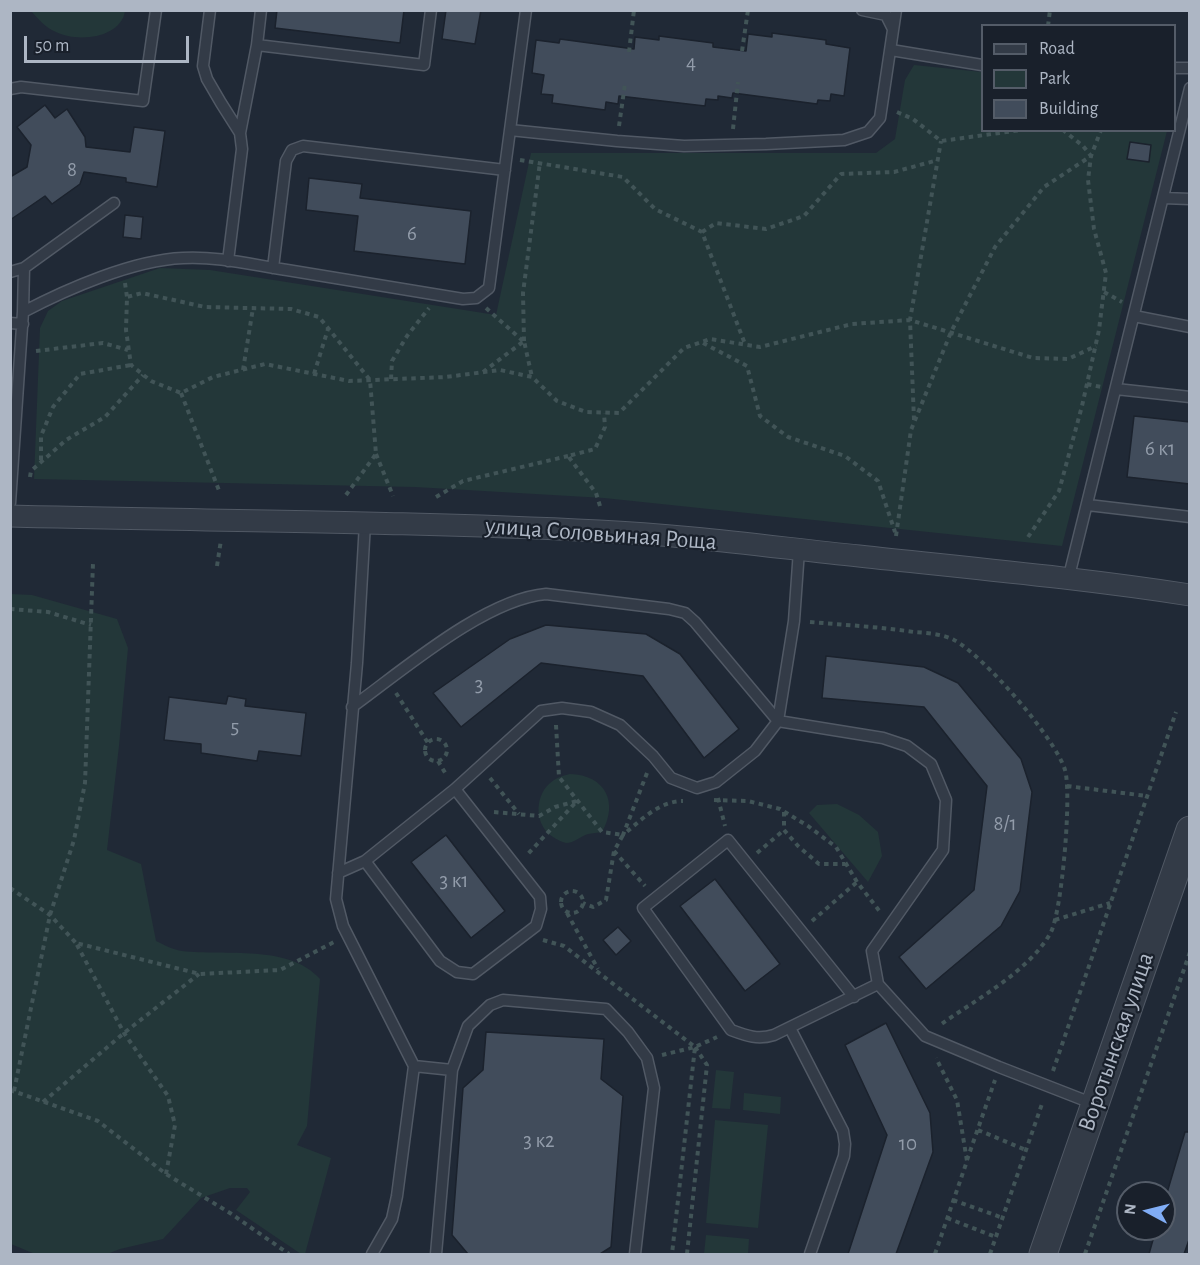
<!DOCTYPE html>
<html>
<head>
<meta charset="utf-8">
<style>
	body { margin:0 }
	#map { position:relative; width:1200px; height:1265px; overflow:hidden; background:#202936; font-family:"Alegreya Sans",sans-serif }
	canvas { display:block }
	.frame { position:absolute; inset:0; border:12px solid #adb6c4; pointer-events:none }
	.legend { position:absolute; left:981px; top:24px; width:195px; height:108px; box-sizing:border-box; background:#19202b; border:2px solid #545c68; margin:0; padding:8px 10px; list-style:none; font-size:18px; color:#adb6c4 }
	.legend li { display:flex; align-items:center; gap:12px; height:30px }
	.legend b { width:30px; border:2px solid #545c68 }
	.north { position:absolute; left:1116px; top:1181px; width:60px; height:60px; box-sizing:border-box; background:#19202b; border:2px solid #545c68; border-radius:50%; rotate:277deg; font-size:16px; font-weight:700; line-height:24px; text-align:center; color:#adb6c4 }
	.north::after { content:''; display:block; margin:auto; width:21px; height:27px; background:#80adf6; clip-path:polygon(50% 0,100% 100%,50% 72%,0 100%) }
	.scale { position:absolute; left:24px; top:36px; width:165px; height:27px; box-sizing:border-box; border:3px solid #adb6c4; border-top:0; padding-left:8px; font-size:18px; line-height:21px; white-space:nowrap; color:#adb6c4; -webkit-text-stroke:4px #19202b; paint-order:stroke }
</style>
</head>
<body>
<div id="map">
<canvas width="1200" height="1265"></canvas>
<div class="frame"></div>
<ul class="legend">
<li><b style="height:8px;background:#333b47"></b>Road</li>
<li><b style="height:16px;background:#233739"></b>Park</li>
<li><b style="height:16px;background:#414c5b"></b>Building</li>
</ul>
<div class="north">N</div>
<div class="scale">50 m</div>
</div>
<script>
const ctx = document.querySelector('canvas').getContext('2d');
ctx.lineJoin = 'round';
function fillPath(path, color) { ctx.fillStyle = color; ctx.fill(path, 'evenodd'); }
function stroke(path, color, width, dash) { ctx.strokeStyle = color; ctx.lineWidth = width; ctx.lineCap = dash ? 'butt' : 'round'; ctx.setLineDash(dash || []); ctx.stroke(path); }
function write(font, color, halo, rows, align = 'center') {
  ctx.font = font + ' "Alegreya Sans",sans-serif'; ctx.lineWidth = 4.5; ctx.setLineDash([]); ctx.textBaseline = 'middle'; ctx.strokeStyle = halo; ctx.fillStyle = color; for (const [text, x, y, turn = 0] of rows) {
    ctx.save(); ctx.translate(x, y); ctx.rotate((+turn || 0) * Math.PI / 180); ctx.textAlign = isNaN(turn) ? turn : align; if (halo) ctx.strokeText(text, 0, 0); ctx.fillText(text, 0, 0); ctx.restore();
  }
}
fillPath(new Path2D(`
	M31,11H125C121,38 78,43 56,32C46,28 38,19 31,11Z
	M914,65L982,72V130L1167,131L1062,546L604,498L415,487L34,479L40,328L48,311L62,301L160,268L210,270L496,315L531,153H876L895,139L905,80Z
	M11,594L32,595L117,619L128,648L119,746L107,850L141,864L156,941C164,945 174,950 182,951C225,956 289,944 320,979L307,1126L297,1145L331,1158L305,1254H301L236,1210L250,1192L247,1188H230L201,1198L163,1239L120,1249L107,1254H35L11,1244Z
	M570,774C605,775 619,802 602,832C598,833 592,833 588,834C581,836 574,843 566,843C562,842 556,839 553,837C535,826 534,798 549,784C555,778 562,776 570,774Z
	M837,804L859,815L878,832L882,856L868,882L809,813L817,805Z
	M716,1070L734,1072L730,1109L712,1108Z
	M744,1093L781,1097L780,1114L743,1110Z
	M715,1120L768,1125L758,1228L706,1223Z
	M706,1235L749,1239L748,1254H704Z`), '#233739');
const building = new Path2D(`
	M277,10H404L400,43L275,28Z
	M446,10H481L475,44L442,39Z
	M772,33L826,40V44L850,48L844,96L831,94L830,101L818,100L817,104L733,93L732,98L718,96V100L706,99L705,106L619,96L618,104L606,102L605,110L552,103L553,95L541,94L544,75L532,73L536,40L559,43L560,39L634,49L635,37L659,40V36L713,43V47L746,51L748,34L772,37Z
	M45,105L55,118L67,109L85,137L86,147L130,152L134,127L165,131L157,187L126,182V178L84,172L80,184L52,204L45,196L10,220V177L27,167L31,145L17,127Z
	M1130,142L1151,145L1149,162L1127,159Z
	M309,178L362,184L360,198L471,211L465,264L354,251L358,216L306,210Z
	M125,215L143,217L141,239L123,237Z
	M1134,416L1190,422V484L1127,477Z
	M546,625L646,634L680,654L739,729L704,758L643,676L541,663L461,727L433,693L510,639Z
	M826,656L924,667L958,683L1021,759L1032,792L1020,891L1001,926L926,989L899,957L974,890L987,786L924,707L822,698Z
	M228,696L246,699L245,706L306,713L301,756L259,751L257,761L201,753V744L164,740L169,697L226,704Z
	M446,835L505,911L471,938L411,862Z
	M715,879L780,964L745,991L680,906Z
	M618,927L631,941L616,955L603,940Z
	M886,1023L930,1113L933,1152L896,1254H848L887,1135L845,1045Z
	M486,1032L604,1039L601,1079L623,1096L611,1247L600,1254H468L452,1235L463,1088L483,1070Z
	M1185,1132H1190V1237L1184,1254H1149L1156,1229H1164V1203Z`);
fillPath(building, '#414c5b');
stroke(building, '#1b222d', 1.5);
const service = new Path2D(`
	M210,10L203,66L207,79L221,103L240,133L242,149L228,261
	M261,10L257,45L424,65L431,10
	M862,10L886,15L893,29
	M891,50L982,65
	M1174,68H1190
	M10,89L21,87L143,101L156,10
	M510,130L526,10
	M240,133L257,45
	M1163,198L1190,199
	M273,268L286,161L292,150L303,146L505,170
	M10,272L24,268L114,203
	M23,312L24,268
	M1134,316L1190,327
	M10,323L23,324
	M1116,389L1190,397
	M10,503L23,312C67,289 133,260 183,258C217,256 253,265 287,270C346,280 404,289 463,299L476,298L489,288L510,130L617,141L684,146L766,144L844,140L868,132L880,118L896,10
	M1088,505L1190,517
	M365,523L357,663L336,899L343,926L414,1066L397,1196L392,1219L372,1254
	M799,550L794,621L778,721L883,738L907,746L931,764L946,800L943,850L872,951L878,984L925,1036L999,1067L1094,1104
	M1068,580L1190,88
	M365,861L440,961L457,972L473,974L536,926L541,909L540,897L455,789
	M338,873L365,861L455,789L541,711L562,708L591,712L620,725L653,756L671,778L697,788L716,782L755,751L778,721L695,622L685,613L669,609L546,594C485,599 402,671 352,707
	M854,997L728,840L643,908L731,1030C747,1036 758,1040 774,1035L878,984
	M790,1028L843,1131L845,1144L844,1156L810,1254
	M414,1066L452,1070
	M436,1254L452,1070L468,1026L490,1005L503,1000L606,1009L628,1032L647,1058L654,1088L635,1254`);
const minor = new Path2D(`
	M10,516C207,521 403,521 599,531C686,535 772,547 859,556C969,568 1080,578 1190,595`);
const tertiary = new Path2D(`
	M1043,1254L1190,830`);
stroke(service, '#515965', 13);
stroke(minor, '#515965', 23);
stroke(tertiary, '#515965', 29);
stroke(new Path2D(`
	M1048,26L1050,10
	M742,51L748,10
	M629,52L634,10
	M897,112L913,119L941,141L1021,130
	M619,126L625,84
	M733,129L738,82
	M520,160L623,177L655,209L702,232L745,344
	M702,232L716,223L766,229L804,216L841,174L894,172L938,160
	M125,283L127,297
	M1104,292L1122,302
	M486,308L523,341
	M524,341L523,293L540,162
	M703,343L747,366L760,416L788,437L845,456L878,481L895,532
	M36,351L103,343L128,350
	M243,370L253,308
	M483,372L524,341L532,377
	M314,374L328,329
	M391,379L392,361L407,336L429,308
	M1087,384L1101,387
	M181,393L220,493
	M914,420L910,320L941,141
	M376,454L393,496
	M41,460V436L53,407L80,374L131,365
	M30,477L31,471L66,440L105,417L143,375
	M346,495L376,454L370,380L319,317L291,309L205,307L142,293L127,297L126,330L131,365L151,381L181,393L213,377L265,364L349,381L446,377L500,370L532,377L557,401L586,412L619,413L684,348L710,339L760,347L852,324L910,320L1033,358L1068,359L1096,346
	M436,497L463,481L568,456
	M600,506L596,493L568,456L595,449L605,427L604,413
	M896,536L911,430L951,332L995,247L1044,187L1091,156L1083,146L1063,130
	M1028,537L1059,491L1082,406L1099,330L1106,273L1094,229L1088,180L1091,156L1101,130
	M217,566L221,540
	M10,609L48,612L91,625
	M810,622C845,625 880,627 914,632C927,633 943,634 954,640C983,655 1056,739 1065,770C1072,794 1062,910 1051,932C1030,971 975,1000 940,1025
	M396,693L428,743
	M556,725L559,777L602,832L623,835L614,851L606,900L593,907L583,903
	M425 750a11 11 0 1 1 22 0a11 11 0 1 1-22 0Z
	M438,761L447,776
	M647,773L623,835C640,821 659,801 683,801
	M490,778L519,814
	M1067,786L1147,796
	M718,798L725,826
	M714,800L748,801L780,809L808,826L836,847L857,882L881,913
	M494,812L539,816L555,807L577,801L527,855
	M784,812V830L798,846L819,864H845
	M614,851L645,886
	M757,853L784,830
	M10,888L50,915L76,943
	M561 902a11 11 0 1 1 22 0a11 11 0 1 1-22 0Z
	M567,913L598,969
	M1055,920L1110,903
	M812,921L857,882
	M543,940L564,946L695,1047L672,1254
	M662,1055L695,1047L717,1037
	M1053,1071L1176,712
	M10,1090L98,1121L166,1174L230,1213L289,1254
	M14,1091L50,915L74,840L85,783L93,563
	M43,1102L124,1033L199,974
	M978,1130L1026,1150
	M967,1160L995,1080
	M166,1174L175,1125L168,1096L124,1033L76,943L200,974L280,970L334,942
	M953,1200L1003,1218
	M947,1218L996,1237
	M687,1254L707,1065L695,1047
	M935,1254L967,1161L957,1100L936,1058
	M990,1254L1043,1101
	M1085,1254L1190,952`), '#415457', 4, [4.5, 4.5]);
stroke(service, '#333b47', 10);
stroke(minor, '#333b47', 21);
stroke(tertiary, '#333b47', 27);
write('21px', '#929caa', null, [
	["4",691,63],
	["8",72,170],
	["6",412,234],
	["6 к1",1160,449],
	["3",479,685],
	["5",235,727],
	["8/1",1005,824],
	["3 к1",454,881],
	["3 к2",539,1141],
	["10",908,1144]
]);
write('24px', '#adb6c4', '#19202b', [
	["улица Соловьиная Роща",601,534,4],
	["Воротынская улица",1116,1042,-71]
]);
</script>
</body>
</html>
